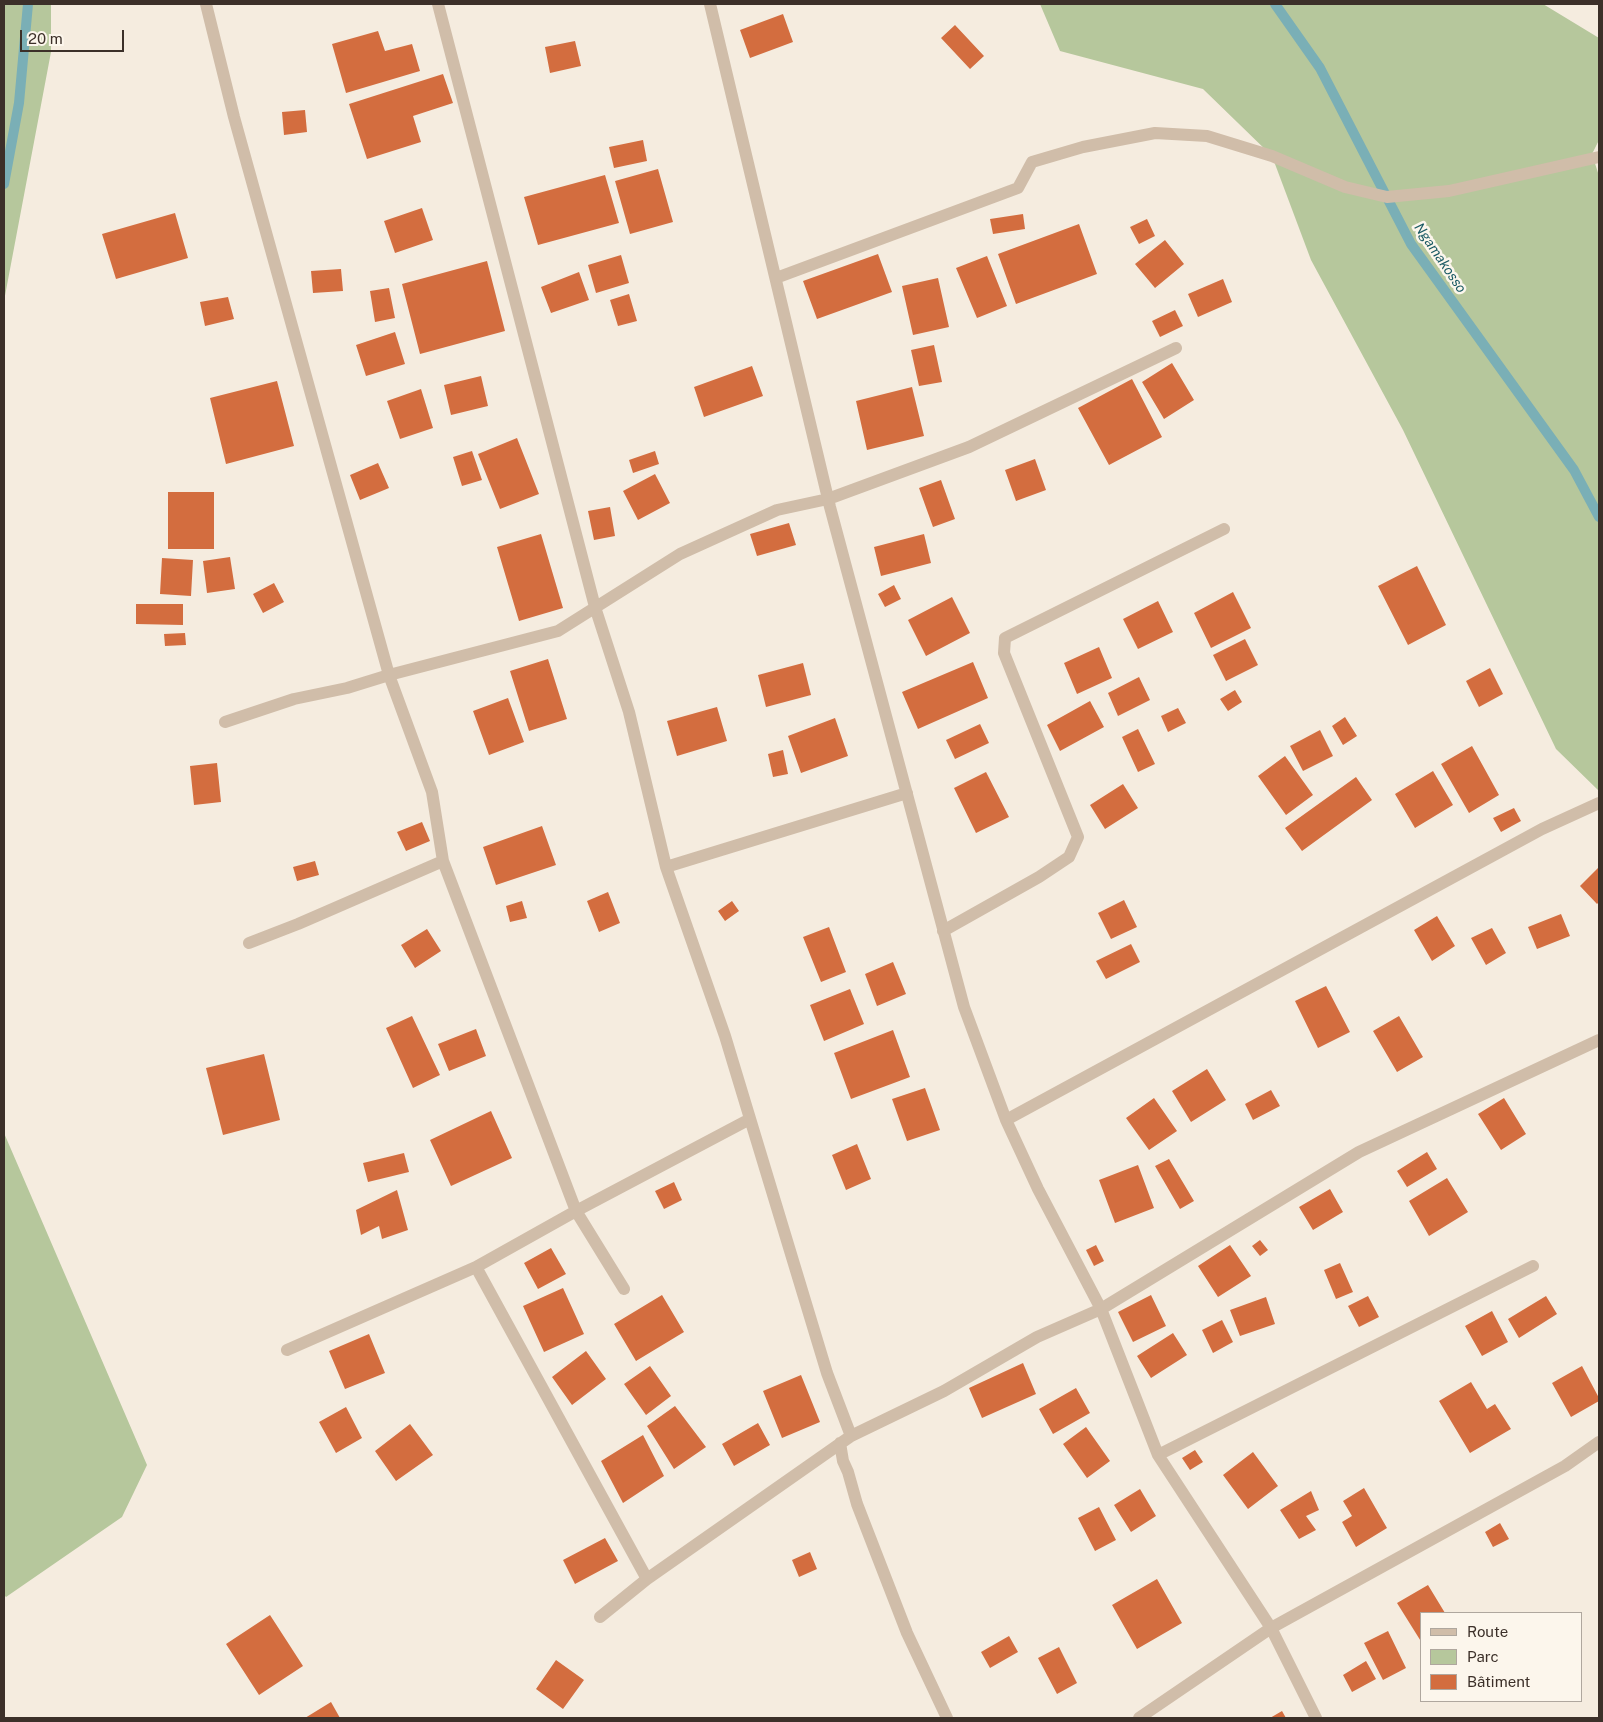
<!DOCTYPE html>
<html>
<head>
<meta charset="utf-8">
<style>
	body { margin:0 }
	#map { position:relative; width:1603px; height:1722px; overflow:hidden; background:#f5ecdf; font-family:"Public Sans",sans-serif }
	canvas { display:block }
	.frame { position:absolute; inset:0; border:5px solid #3c3029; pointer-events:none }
	.legend { position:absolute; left:1420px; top:1612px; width:162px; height:90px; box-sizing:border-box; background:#fcf6ec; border:1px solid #afa79e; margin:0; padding:6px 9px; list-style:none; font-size:15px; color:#3c3029 }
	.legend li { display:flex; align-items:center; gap:10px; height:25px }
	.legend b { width:25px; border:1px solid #afa79e }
	.scale { position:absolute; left:20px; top:30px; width:104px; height:22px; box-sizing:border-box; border:2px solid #3c3029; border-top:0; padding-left:6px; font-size:15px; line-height:18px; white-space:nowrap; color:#3c3029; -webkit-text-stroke:4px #fcf6ec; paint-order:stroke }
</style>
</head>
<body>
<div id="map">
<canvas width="1603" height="1722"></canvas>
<div class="frame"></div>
<ul class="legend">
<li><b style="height:6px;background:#d0bda9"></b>Route</li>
<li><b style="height:14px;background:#b6c79c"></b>Parc</li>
<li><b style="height:14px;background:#d36d3f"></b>Bâtiment</li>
</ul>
<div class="scale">20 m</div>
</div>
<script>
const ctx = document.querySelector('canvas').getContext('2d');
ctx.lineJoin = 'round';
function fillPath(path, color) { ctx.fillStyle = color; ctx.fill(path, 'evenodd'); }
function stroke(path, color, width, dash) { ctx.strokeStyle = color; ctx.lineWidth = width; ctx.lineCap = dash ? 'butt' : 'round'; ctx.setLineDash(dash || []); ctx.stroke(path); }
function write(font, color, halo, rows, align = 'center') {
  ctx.font = font + ' "Public Sans",sans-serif'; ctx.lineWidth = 5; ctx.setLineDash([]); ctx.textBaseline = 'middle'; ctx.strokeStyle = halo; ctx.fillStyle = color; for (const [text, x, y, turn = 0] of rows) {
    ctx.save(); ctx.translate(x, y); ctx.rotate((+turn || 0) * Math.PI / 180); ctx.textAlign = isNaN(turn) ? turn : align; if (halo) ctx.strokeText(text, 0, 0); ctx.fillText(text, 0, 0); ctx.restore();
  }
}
fillPath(new Path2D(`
	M4,4H51V52L4,301Z
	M1040,4H1543L1599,38V140L1592,154L1599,176V791L1556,749L1403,430L1311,260L1272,156L1203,89L1060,51Z
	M4,1133L147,1465L122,1517L6,1597L4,1595Z`), '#b6c79c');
stroke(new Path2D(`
	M1275,4L1320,68L1411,244L1574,470L1599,517
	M4,184L19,103L28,4`), '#7aafb6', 10);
fillPath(new Path2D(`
	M783,14L793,42L750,58L740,30Z
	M955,25L984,56L970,69L941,38Z
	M378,31L385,51L412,44L420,71L346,93L332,44Z
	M575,41L581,66L550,73L545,47Z
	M443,74L453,103L413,116L421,142L367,159L349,104Z
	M305,110L307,132L284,135L282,112Z
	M643,140L647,161L614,168L609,147Z
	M658,169L673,222L630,234L615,181Z
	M605,175L619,223L538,245L524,197Z
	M422,208L433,240L395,253L384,221Z
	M175,213L188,258L116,279L102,234Z
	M1023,214L1025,229L993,234L990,219Z
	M1147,219L1155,236L1139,244L1130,227Z
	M1079,224L1097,274L1016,304L998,254Z
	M1165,240L1184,264L1155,288L1135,264Z
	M878,254L892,292L817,319L803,281Z
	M621,255L629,283L596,293L588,265Z
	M987,256L1007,306L977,318L956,268Z
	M487,261L505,331L420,354L402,284Z
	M341,269L343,291L313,293L311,271Z
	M579,272L589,300L551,313L541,287Z
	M938,278L949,327L913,335L902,286Z
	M1223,279L1232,302L1198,317L1188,294Z
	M389,288L395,318L375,322L370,291Z
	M629,294L637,321L618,326L610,300Z
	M228,297L234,319L205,326L200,302Z
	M1175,310L1183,326L1160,337L1152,321Z
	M395,332L405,364L366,376L356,345Z
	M934,345L942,382L919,386L911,350Z
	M1172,363L1194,400L1164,419L1142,382Z
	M752,366L763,396L704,417L694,387Z
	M481,376L488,406L451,415L444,385Z
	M1132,379L1162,437L1109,465L1078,408Z
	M277,381L294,446L226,464L210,398Z
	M912,387L924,436L867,450L856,401Z
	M421,389L433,428L400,439L387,401Z
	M517,438L539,494L500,509L478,454Z
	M472,451L482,480L462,486L453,457Z
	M655,451L659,464L633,473L629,460Z
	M1035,459L1046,490L1016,501L1005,470Z
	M378,463L389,488L360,500L350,475Z
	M655,474L670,503L638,520L623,491Z
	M941,480L955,519L933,527L919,488Z
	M168,492H214V549H168Z
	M610,507L615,536L594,540L588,511Z
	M789,523L796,545L757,556L750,534Z
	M541,534L563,608L519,621L497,547Z
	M924,534L931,563L881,576L874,547Z
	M230,557L235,589L207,593L203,561Z
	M162,558L193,560L191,596L160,594Z
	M1417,566L1446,625L1408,645L1378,586Z
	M274,583L284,602L263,613L253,594Z
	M894,585L901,599L885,607L878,594Z
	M1233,592L1251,628L1211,648L1194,613Z
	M952,597L970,633L926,656L908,620Z
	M1158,601L1173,632L1138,649L1123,619Z
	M136,604H183V625L136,624Z
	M185,633L186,645L165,646L164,634Z
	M1245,639L1258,665L1226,681L1213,655Z
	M1099,647L1112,678L1077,694L1064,663Z
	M548,659L567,719L529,731L510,671Z
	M973,662L988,698L918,729L902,692Z
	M803,663L811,695L766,707L758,675Z
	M1490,668L1503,694L1479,707L1466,681Z
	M1139,677L1150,700L1118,716L1108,693Z
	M1235,690L1242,702L1228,711L1220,699Z
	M508,698L524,742L489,755L473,711Z
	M1090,701L1104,727L1060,751L1047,725Z
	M717,707L727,741L677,756L667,721Z
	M1178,708L1186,723L1168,732L1161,716Z
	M1345,717L1357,736L1343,745L1332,726Z
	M835,718L848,756L801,773L788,736Z
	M980,724L989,743L955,759L946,740Z
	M1138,729L1155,764L1138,772L1122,737Z
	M1320,730L1333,756L1303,771L1290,746Z
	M1472,746L1499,795L1469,813L1441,764Z
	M783,750L788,774L773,777L768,754Z
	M1285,756L1313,795L1286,815L1258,776Z
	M217,763L221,802L194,805L190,766Z
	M1433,771L1453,805L1415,828L1395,794Z
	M986,772L1009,817L976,833L954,788Z
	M1356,777L1372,800L1302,851L1285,828Z
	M1123,784L1138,808L1105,829L1090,805Z
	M1514,808L1521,821L1501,832L1493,818Z
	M422,822L430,841L406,851L397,832Z
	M542,826L556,865L496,885L483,847Z
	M315,861L319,875L297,881L293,867Z
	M1599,867V902L1597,904L1580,886Z
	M608,892L620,923L599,932L587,901Z
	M1124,900L1137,927L1111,939L1098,913Z
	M522,901L527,918L510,922L506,906Z
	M732,901L739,911L725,921L718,911Z
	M1561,914L1570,936L1537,949L1528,927Z
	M1437,916L1455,946L1432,961L1414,930Z
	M829,927L846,972L821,982L803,937Z
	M1492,928L1506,953L1486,965L1471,938Z
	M427,929L441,951L415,968L401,945Z
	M1131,944L1140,962L1106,979L1096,961Z
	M893,962L906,994L877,1006L865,974Z
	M1326,986L1350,1032L1318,1048L1295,1001Z
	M850,989L864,1024L824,1041L810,1005Z
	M412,1016L440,1075L413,1088L386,1028Z
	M1399,1016L1423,1057L1397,1072L1373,1031Z
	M476,1029L486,1056L449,1071L438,1044Z
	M893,1030L910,1077L851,1099L834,1053Z
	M264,1054L280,1120L223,1135L206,1068Z
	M1207,1069L1226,1100L1191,1122L1172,1091Z
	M925,1088L940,1130L907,1141L892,1099Z
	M1271,1090L1280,1106L1253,1120L1245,1104Z
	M1154,1098L1177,1131L1149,1150L1126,1118Z
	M1504,1098L1526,1134L1501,1150L1478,1114Z
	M491,1111L512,1158L451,1186L430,1140Z
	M857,1144L871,1179L846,1190L832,1155Z
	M1427,1152L1437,1169L1407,1187L1397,1171Z
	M404,1153L409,1172L368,1182L363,1163Z
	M1169,1159L1194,1201L1180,1209L1155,1166Z
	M1138,1165L1154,1208L1115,1223L1099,1180Z
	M1447,1178L1468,1212L1429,1236L1409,1201Z
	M674,1182L682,1200L664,1209L655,1191Z
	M1330,1189L1343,1212L1313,1230L1299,1207Z
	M397,1190L408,1230L382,1239L379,1226L361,1235L356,1210Z
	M1260,1240L1268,1250L1260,1256L1252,1246Z
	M1096,1245L1104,1261L1094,1266L1086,1250Z
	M1230,1245L1251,1276L1218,1297L1198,1266Z
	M551,1248L566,1274L538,1289L524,1263Z
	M1340,1263L1353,1292L1336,1299L1324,1270Z
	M563,1288L584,1334L544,1352L523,1306Z
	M662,1295L684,1332L636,1361L614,1324Z
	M1151,1295L1166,1326L1133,1342L1118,1312Z
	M1368,1296L1379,1317L1359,1327L1348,1306Z
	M1546,1296L1557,1314L1519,1338L1508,1319Z
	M1266,1297L1275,1324L1240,1336L1230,1310Z
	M1492,1311L1508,1342L1482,1356L1465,1326Z
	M1222,1320L1233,1342L1213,1353L1202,1330Z
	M1173,1333L1187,1355L1151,1378L1137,1356Z
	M369,1334L385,1373L345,1389L329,1351Z
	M586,1351L606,1379L572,1405L552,1377Z
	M1023,1363L1036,1394L982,1418L969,1388Z
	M650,1366L671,1396L646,1415L624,1384Z
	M1582,1366L1599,1398V1401L1571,1417L1552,1383Z
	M801,1375L820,1422L782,1438L763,1391Z
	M1471,1382L1487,1409L1495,1404L1511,1429L1470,1453L1439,1401Z
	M1076,1388L1090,1413L1053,1434L1039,1409Z
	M675,1406L706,1447L674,1469L647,1426Z
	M346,1407L362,1438L336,1453L319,1422Z
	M758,1423L770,1445L734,1466L722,1444Z
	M410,1424L433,1455L396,1481L375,1451Z
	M1086,1427L1110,1461L1087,1478L1063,1444Z
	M643,1435L664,1476L623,1503L601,1461Z
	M1195,1450L1203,1462L1190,1470L1182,1458Z
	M1253,1452L1278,1486L1248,1509L1223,1475Z
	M1364,1488L1387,1528L1356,1547L1342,1522L1352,1516L1343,1501Z
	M1140,1489L1156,1516L1131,1532L1114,1505Z
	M1311,1491L1319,1510L1306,1516L1316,1530L1299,1539L1280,1510Z
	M1099,1507L1116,1540L1095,1551L1078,1518Z
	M1500,1523L1509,1539L1493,1547L1485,1532Z
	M605,1538L618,1561L575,1584L563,1560Z
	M810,1552L817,1569L799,1577L792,1560Z
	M1157,1579L1182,1623L1137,1649L1112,1605Z
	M1428,1585L1445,1613H1422V1643L1397,1603Z
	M270,1615L303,1666L259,1695L226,1644Z
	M1388,1631L1406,1668L1383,1680L1364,1643Z
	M1009,1636L1018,1652L990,1668L981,1652Z
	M1059,1647L1077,1683L1057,1694L1038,1658Z
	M556,1660L584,1680L563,1709L536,1689Z
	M1366,1661L1376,1679L1352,1692L1343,1675Z
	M331,1702L340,1718H305Z
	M1282,1711L1286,1718H1270Z`), '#d36d3f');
stroke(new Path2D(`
	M206,4L234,117L389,675L432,792L443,861L576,1211L624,1289
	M438,4L595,607L629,712L666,867L725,1036L827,1373L851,1436L647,1579L600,1617
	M710,4L830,507L964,1007L1006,1120L1038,1189L1101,1309L1158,1455L1271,1628L1316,1718
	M776,278L1018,188L1032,162L1083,147L1155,133L1207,136L1272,156L1345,187L1387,197L1449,191L1599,157
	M225,722L294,699L347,688L389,675L558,631L680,554L777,510L828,499L969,447L1176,348
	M666,867L907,793
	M943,931L1039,877L1069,857L1078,837L1004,653L1005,638L1224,529
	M249,943L298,924L443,861
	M1006,1120L1542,829L1599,803
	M476,1267L647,1579
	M287,1350L476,1267L576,1211L750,1119
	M851,1436L944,1391L1037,1337L1101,1309L1359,1152L1599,1040
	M840,1443L843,1461L848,1472L857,1504L907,1633L947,1718
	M1158,1455L1533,1266
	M1139,1718L1271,1628L1565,1466L1599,1442`), '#d0bda9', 12);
write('italic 14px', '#195963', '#fcf6ec', [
	["Ngamakosso",1440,258,56]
]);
</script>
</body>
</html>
